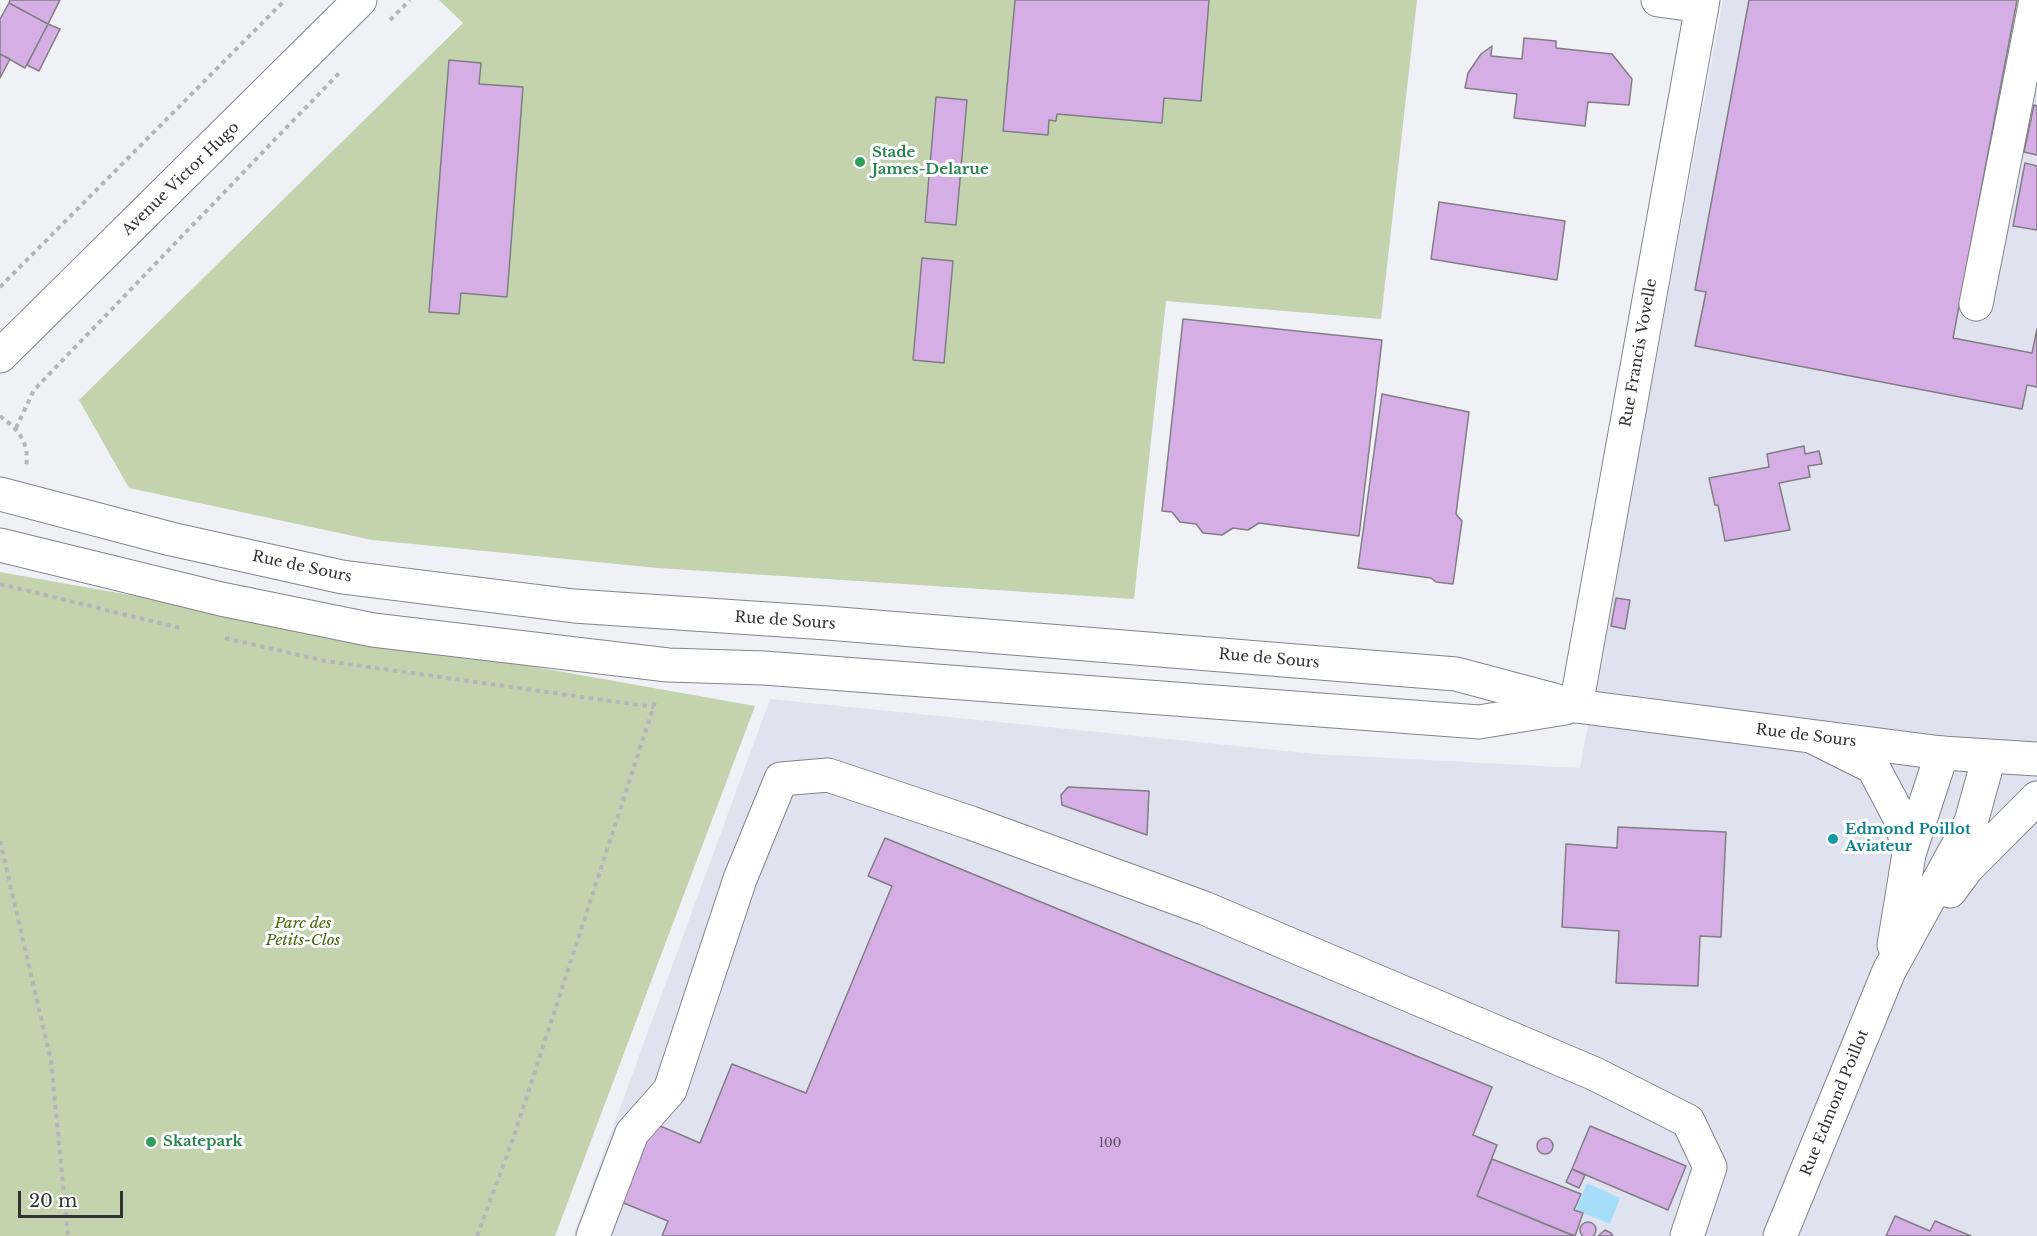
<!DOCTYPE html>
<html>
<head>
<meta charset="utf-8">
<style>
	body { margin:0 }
	#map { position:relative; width:2037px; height:1236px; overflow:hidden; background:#f0f1f7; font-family:"Libre Baskerville",serif }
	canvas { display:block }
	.scale { position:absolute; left:18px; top:1191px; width:105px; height:27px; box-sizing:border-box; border:3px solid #313234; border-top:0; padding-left:8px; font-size:18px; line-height:21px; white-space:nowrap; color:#313234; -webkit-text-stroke:4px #fff; paint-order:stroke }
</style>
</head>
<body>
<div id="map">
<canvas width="2037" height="1236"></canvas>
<div class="scale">20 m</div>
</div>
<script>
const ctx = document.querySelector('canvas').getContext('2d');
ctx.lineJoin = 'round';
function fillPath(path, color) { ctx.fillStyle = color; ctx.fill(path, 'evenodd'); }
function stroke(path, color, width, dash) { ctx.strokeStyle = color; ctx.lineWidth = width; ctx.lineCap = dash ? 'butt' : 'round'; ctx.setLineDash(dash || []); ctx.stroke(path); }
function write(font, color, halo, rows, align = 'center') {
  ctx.font = font + ' "Libre Baskerville",serif'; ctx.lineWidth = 6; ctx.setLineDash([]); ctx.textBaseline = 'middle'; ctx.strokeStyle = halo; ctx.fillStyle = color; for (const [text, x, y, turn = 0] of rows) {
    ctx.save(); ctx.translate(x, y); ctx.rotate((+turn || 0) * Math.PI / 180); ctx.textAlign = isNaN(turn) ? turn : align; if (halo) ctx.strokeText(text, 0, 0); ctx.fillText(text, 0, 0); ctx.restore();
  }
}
fillPath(new Path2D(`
	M1723,0H2037V1236H573L770,699L1316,754L1580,768Z`), '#e0e3ef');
fillPath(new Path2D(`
	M439,0H1417L1381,319L1166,301L1134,599L658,568L372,540L129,488L79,400L463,23Z
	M0,572L755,706L555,1236H0Z`), '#c2d3ad');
fillPath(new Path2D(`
	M1587,1183L1620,1198L1610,1224L1576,1210Z`), '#a5ddfb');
const building = new Path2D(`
	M10,0H60L48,24L9,3Z
	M1015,0H1209L1201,101L1164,98L1162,123L1057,114L1056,121L1049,120L1048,135L1003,131Z
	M1749,0H2017L1953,338L2032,353L2037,329V387L2027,385L2022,409L1695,346L1706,292L1695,290Z
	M9,3L48,24L25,68L0,54V19Z
	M48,24L60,29L39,71L27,65Z
	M1524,38L1556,41V48L1612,54L1632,79L1629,105L1588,102L1585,126L1514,118L1517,94L1465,88L1468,73L1481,54L1492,46L1491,56L1522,59Z
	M0,54L10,59L0,78Z
	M449,60L481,63L479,84L523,87L507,297L461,293L459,314L429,312Z
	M936,97L967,100L956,225L925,222Z
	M2034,105L2037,106V155L2024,152Z
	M2025,163L2037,166V230L2013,226Z
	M1439,202L1565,221L1557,280L1431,259Z
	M922,258L953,261L944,363L913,360Z
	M1183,319L1382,340L1359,536L1259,523L1248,530L1233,528L1222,535L1203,533L1196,524L1180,522L1172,512L1162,511Z
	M1382,394L1469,412L1456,514L1462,521L1453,584L1436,582L1431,578L1358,568Z
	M1804,446L1805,454L1819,451L1822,464L1808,466L1810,477L1779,483L1790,530L1725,541L1718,505H1715L1709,478L1769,467L1767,454Z
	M1616,598L1630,600L1625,629L1611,626Z
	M1068,787L1149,791L1147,835L1062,805L1061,795Z
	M1618,827L1726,832L1721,937L1700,936L1698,986L1616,983L1619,931L1562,927L1566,844L1617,848Z
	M885,838L1492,1087L1473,1135L1497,1145L1477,1196L1574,1236H662L668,1221L621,1202L653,1123L700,1143L732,1064L806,1093L892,886L868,876Z
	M1590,1126L1686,1166L1668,1210L1572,1169Z
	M1537 1146a8 8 0 1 1 16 0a8 8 0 1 1-16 0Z
	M1492,1159L1581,1194L1574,1210L1583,1213L1575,1236L1477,1196Z
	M1572,1169L1585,1175L1579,1188L1566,1182Z
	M1895,1216L1930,1231L1935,1221L1971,1236H1886Z
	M1580 1230a8 8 0 1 1 16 0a8 8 0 1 1-16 0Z
	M1605,1230L1611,1233L1613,1236H1598Z`);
fillPath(building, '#d6aee6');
stroke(building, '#817e83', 1.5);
const minor = new Path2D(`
	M1658,0L1702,6
	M1976,304L2036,0
	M1576,706L1703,0
	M1815,738L1873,767L1901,820L1909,854
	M1950,891L1967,868L2037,798
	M1894,945L1909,854L1942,753
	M593,1236L632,1133L670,1090L740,879L781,779L828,775L971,823L1204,908L1595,1074L1688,1121L1710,1167L1687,1236
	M1780,1236L1889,971L1971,822L1989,757`);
const major = new Path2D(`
	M0,356L360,0
	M0,494L171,539L342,577L574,606L827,623L1456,674L1576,706L1942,753L2037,759
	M0,545L221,599L373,630L668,665L764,668L1479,722L1565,708`);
stroke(minor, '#838489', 35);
stroke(major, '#838489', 35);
stroke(new Path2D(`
	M390,20L410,0
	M0,287L285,0
	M0,416C19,430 30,443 26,467
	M16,428L34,390L339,73
	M0,584L180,628
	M225,638L326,661L654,707
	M0,841L51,1061L68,1236
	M477,1236L512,1142L656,699`), '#b4b5ba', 4, [4.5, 4.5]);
stroke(minor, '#fff', 33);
stroke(major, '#fff', 33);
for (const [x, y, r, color] of [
	[860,162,6,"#2e9e5b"],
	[1833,839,6,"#0f9aa8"],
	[151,1142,6,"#2e9e5b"]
]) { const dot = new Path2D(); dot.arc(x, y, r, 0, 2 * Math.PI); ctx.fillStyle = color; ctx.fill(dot); stroke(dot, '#fff', 2); }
write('12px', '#5a5160', null, [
	["100",1110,1144]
]);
write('bold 15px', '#27864d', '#fff', [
	["Stade",872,153],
	["James-Delarue",872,170],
	["Skatepark",163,1142]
], 'left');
write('15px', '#313234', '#fff', [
	["Avenue Victor Hugo",181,179,-44],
	["Rue Francis Vovelle",1639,353,-80],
	["Rue de Sours",302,567,12],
	["Rue de Sours",785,621,4],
	["Rue de Sours",1269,659,5],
	["Rue de Sours",1806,736,7],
	["Rue Edmond Poillot",1835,1103,-68]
]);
write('bold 15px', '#0d838f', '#fff', [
	["Edmond Poillot",1845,830],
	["Aviateur",1845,847]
], 'left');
write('italic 15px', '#456300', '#fff', [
	["Parc des",303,924],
	["Petits-Clos",303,941]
]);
</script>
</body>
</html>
